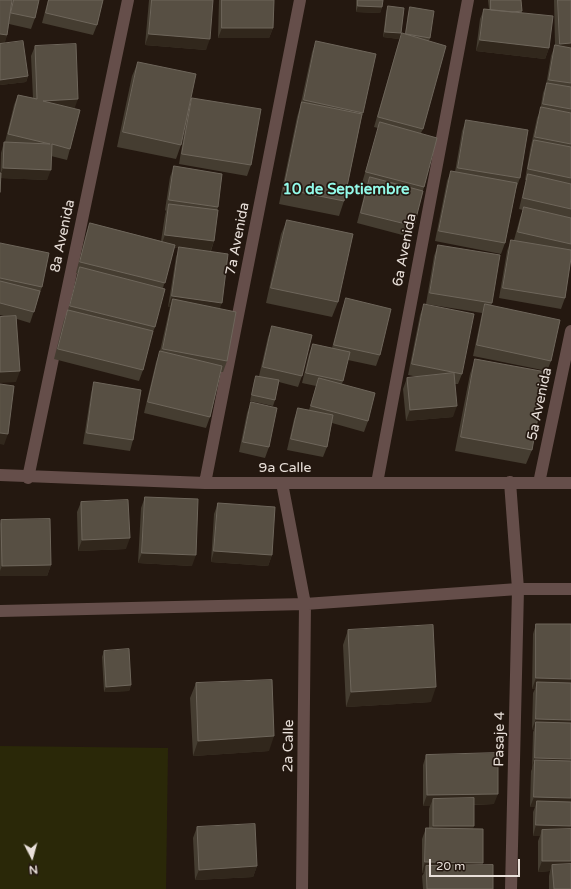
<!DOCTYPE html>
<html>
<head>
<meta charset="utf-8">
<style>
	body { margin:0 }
	#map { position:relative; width:571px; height:889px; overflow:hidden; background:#241810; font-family:"Varela Round",sans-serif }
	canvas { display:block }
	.north { position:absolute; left:12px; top:837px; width:40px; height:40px; -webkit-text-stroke:3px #241810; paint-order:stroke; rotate:174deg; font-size:11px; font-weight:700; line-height:16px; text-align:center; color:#e9e0da }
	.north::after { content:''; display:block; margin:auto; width:14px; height:18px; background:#e9e0da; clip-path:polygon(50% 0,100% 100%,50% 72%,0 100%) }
	.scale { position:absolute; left:429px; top:859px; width:91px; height:18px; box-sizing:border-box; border:2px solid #e9e0da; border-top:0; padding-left:5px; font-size:12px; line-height:14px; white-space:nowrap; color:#e9e0da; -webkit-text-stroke:3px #241810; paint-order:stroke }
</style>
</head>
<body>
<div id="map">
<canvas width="571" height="889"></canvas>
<div class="north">N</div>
<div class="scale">20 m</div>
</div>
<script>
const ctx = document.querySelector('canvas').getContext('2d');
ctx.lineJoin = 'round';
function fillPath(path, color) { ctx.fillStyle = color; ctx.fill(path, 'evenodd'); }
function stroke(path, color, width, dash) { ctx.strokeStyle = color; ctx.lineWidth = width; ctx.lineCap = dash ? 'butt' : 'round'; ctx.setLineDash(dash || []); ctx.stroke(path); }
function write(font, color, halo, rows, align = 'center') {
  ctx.font = font + ' "Varela Round",sans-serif'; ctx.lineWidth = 3.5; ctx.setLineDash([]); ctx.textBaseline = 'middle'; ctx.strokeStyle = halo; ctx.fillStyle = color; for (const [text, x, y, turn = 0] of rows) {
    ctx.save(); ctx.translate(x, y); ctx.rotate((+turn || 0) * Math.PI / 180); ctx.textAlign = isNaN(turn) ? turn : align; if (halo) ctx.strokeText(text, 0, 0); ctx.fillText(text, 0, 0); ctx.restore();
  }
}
fillPath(new Path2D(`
	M0,746L168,748L166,889H0Z`), '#2a2808');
stroke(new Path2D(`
	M0,475L205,483H571
	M28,478L128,0
	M510,482L518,589L511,889
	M205,483L300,0
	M282,483L305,604L302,889
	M377,483L468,0
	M539,483L571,331
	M0,611L305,604L518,589H571`), '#654e4a', 12);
fillPath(new Path2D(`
	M0,0L11,7L12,0H39L35,18L31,29L9,24L7,35L4,44L28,76L26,82L0,85Z
	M48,0H103L97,25L93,35L42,23Z
	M149,0H213L206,50L145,45Z
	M219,0H274L273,28L269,38H218Z
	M356,0H383L382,7L380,13L356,12Z
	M488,0H521L522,13L549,48L545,59L476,51L480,19L484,9H489Z
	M554,0H571V258L565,298L561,309L499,298L507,251L511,240H514L520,218L523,210L519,209L526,180H525L530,150L537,118L540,111L543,93L546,85L551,56L555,45Z
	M388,6L399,39L383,37L386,12Z
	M410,7L430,38L429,41L423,129L421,133L424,187L414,226L410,237L357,223L367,184L362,183L378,128L374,127L398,44L402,33L405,34L408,13Z
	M316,41L363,113L361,120L344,201L339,216L279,204L297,117L300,107L312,52Z
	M35,46L75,109L70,149L67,160L51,156L47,180L1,178L0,192L1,153L4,142H5L14,105L18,95L33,98L31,56Z
	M138,62L189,107L192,98L251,165L247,176L179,164L187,115L181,145L176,159L117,147L132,76Z
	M466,120L520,178L516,189L505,243L501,254L435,241L447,181L451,171L455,172L462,131Z
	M174,166L218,207L217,210L214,241L211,251L227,361L223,372H221L210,417L206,428L144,413L156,362L160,351L170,307H168L176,257L179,248H174L163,288L155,327L151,338L143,370L139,381L54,359L64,320L68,310L78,273H76L86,234L90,223L161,241L165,215L166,211L165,210L170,177Z
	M287,220L338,302L332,317L266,303L281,234Z
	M0,243L42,287L30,323L17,319L16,382L7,317L0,315Z
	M438,245L492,303L491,306L551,361L547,371L473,356L482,313L426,304L434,256Z
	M346,298L380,355L376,366L348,360L342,384L368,421L364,432L332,423L327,447L323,457L287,450L294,419L298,408L309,410L316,386L302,383L309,354L313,344L332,348L342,309Z
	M424,304L462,374L458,384H455L453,417L406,421L403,389L407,378L418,377L408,375L420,315Z
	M272,326L302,376L298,387L279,382L275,400L273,406L250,401L254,381L256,376H259L268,337Z
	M475,359L532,450L526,464L455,451L470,374Z
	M94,382L133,440L130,451L83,444L91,393Z
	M251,402L269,447L265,458L239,452L247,413Z
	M145,497L192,566L138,563L141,508Z
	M81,502L126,549L78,551L77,512Z
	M218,503L272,555L268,566L211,562L214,514Z
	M1,520L51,565L47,576H0V524Z
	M536,624L571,889H549V876L550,871L538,872V841L540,836H533V812L535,807H530L531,771L532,769L533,732L534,730L532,729L533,693L535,689H532L533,634Z
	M348,630L431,702L346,707L343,645Z
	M104,651L131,685L129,691L104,692L102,657Z
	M196,683L269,751L193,756L190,698Z
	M426,755L494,804L474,805L473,829L482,865L493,889H423L422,876L424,873H422V839L426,828H429V809L430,806H423V765Z
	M197,827L257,866L253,877L195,880L193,838Z`), '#453d31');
fillPath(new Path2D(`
	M358,6L382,7L380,13L356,12Z
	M222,28H273L269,38H218Z
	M385,32L401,33L399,39L383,37Z
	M0,34L7,35L4,46L0,45Z
	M149,34L210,39L206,50L145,45Z
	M480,40L549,48L545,59L476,51Z
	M571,43V54H556L560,44Z
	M28,76L26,82L0,85V80Z
	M78,99L74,110L43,101Z
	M3,168L51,170L47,180L0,178V176Z
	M165,235L214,241L210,252L161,246Z
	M172,296L222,303L218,313L173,299L170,307H168Z
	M20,371L16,382L0,383V372Z
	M457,406L453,417L406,421L410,410Z
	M0,433L8,434L4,445L0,444Z
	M130,538L126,549L78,551L82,540Z
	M214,551L272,555L268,566L211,562Z
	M142,553L196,555L192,566L138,563Z
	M51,565L47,576H0V571L2,566Z
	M536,678L571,679V690L537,682L535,689H532Z
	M131,685L129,691L104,692L106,687Z
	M436,687L431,702L346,707L351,692Z
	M536,719L571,720V731L536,722L534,730L532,729Z
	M274,736L269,751L193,756L198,741Z
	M535,758L571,759V770L535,760L531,769Z
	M498,794L494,804L433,806V799L430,806H423L427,795Z
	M534,797L571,798V808L537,801L535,807H530Z
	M536,825L571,826V837L542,830L540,836H533Z
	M433,826H474L470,836L430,837Z
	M542,861H571V871L552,865L550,871L538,872Z
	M425,862L483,863L479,873L426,866L424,873H422Z
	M257,866L253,877L195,880L199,870Z`), '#31271c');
const building = new Path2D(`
	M0,0H12L7,35L0,34Z
	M14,0H39L35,18L11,13Z
	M49,0H103L97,25L46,13Z
	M152,0H213L210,39L149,34Z
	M222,0H274L273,28H222Z
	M358,0H383L382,7L358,6Z
	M491,0H521L522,11L512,12L491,10Z
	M558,0H571V43L560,44Z
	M388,6L404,8L401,33L385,32Z
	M410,7L434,11L430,38L406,34Z
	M484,9L553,16L549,48L480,40Z
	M402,33L446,46L423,129L378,117Z
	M23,41L28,76L0,80V44Z
	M316,41L376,54L363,113L304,100Z
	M76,44L78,99L43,101L80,110L70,149L52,144L51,170L3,168L4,142L50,144L8,134L18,95L37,99L35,46Z
	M555,45L571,48V83L549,80Z
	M138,62L196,74L181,145L123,132Z
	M547,83L571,87V109L543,104Z
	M192,98L261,109L251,165L182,154Z
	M302,102L362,114L344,201L284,189Z
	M541,107L571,113V144L535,137Z
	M466,120L528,130L520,178L458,168Z
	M380,122L437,138L424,187L366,172Z
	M534,140L571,147V178L528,169Z
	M174,166L222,174L218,207L169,200Z
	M451,171L517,183L505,243L439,231Z
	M0,173H1L0,192Z
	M528,174L571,184V209L523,198Z
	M370,177L423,191L414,226L361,213Z
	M169,204L218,210L214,241L165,235Z
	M524,207L571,218V244L518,232Z
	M287,220L353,234L338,302L271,288Z
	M90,223L175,245L165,283L80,262Z
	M511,240L571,250V258L565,298L503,288Z
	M0,243L49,253L42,287L0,278Z
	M438,245L500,255L492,303L430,293Z
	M179,247L228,254L222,303L172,296Z
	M80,267L165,289L155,327L70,306Z
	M0,281L40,291L34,312L0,303Z
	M346,298L391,309L380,355L334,345Z
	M173,299L236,312L227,361L163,349Z
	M424,304L474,314L462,374L412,364Z
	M485,304L560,320L551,361L477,345Z
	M68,310L153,331L143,370L58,349Z
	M16,316L20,371L0,372V317Z
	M272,326L312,335L302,376L263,367Z
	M313,344L350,352L343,381L306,373Z
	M160,351L222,366L210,417L148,402Z
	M475,359L546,372L532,450L461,437Z
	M454,373L457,406L410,410L407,378Z
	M256,376L279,380L275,400L252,395Z
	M319,378L375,393L368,421L311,406Z
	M94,382L141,390L133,440L87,433Z
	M0,384L14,386L8,434L0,433Z
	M251,402L277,408L269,447L243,442Z
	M298,408L333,415L327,447L291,439Z
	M145,497L198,499L196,555L142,553Z
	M128,500L130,538L82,540L81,502Z
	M218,503L275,507L272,555L214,551Z
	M50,519L51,565L2,566L1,520Z
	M536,624H571V679L536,678Z
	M433,625L436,687L351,692L348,630Z
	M129,649L131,685L106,687L104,651Z
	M272,680L274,736L198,741L196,683Z
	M537,682L571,683V720L536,719Z
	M536,722L571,723V759L535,758Z
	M498,753V794L427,795L426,755Z
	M535,760L571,761V798L534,797Z
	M474,798V826H433V799Z
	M537,801L571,802V826L536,825Z
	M255,824L257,866L199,870L197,827Z
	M426,828L483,829V863L425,862Z
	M571,829V861H542V830Z
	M571,864V889H554L552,865Z
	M493,865V889H427L426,866Z`);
fillPath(building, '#574f43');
stroke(building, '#6e665b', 1);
write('14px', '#e9e0da', '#241810', [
	["8a Avenida",63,236,-78],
	["7a Avenida",238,239,-79],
	["6a Avenida",405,250,-79],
	["5a Avenida",540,404,-78],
	["9a Calle",285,468],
	["Pasaje 4",500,739,-89],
	["2a Calle",289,746,-89]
]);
write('bold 15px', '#93fae9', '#241810', [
	["10 de Septiembre",346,190]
]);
</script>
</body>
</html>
